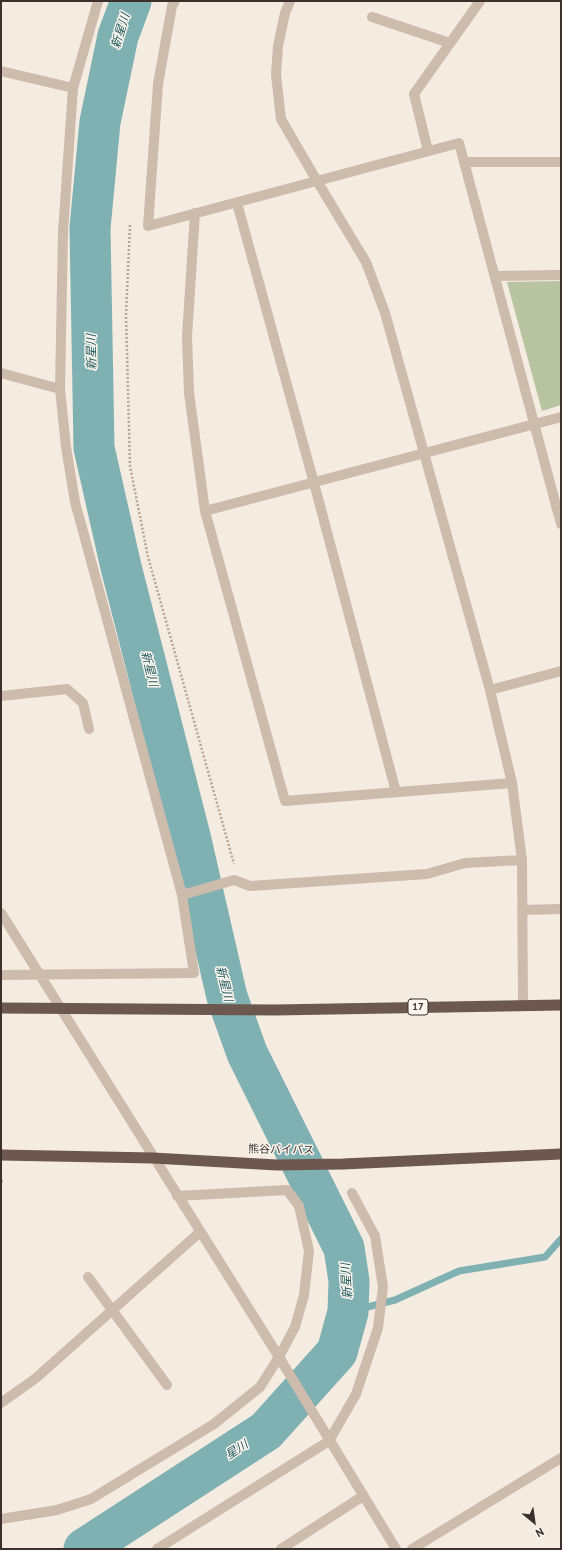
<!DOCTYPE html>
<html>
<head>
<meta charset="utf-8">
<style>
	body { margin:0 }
	#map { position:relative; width:562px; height:1550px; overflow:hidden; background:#f4ebe1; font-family:"PT Sans",sans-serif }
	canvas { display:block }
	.frame { position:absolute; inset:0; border:2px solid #3b302b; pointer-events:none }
	.north { position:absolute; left:514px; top:1502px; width:40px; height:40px; -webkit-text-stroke:3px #fbf5ee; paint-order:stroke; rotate:151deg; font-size:11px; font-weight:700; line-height:16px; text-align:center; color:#3b302b }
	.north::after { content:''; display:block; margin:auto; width:14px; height:18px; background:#3b302b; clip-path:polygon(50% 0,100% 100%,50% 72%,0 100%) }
</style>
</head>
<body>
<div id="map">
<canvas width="562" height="1550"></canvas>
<div class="frame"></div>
<div class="north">N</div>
</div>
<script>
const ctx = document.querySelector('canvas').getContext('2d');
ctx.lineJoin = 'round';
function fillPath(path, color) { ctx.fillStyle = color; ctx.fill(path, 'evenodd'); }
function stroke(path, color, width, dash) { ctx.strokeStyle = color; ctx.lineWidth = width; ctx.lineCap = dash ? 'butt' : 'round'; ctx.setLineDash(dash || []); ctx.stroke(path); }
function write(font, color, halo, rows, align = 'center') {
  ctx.font = font + ' "PT Sans","Noto Sans JP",sans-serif'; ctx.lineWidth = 3; ctx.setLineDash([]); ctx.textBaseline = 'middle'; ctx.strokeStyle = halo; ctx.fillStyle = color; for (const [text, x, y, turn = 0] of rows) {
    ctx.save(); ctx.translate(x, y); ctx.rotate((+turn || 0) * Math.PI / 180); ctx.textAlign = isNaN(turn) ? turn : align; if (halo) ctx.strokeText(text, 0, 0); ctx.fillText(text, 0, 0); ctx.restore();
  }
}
fillPath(new Path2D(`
	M561,281V405L542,411L507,282Z`), '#b8c4a0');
stroke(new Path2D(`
	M348,1312L395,1300L459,1271L545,1257L561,1239`), '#7fb0b2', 7);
stroke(new Path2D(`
	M84,1549L266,1431L337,1352L348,1312L349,1281L344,1248L247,1053L227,997L190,836L121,567L94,448L90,228L100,122L118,36L131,1`), '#7fb0b2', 41);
stroke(new Path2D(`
	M130,225L126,315L130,466L148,557L234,864
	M1,1181L4,1182`), '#b9a596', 2.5, [2, 2]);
stroke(new Path2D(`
	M175,1L172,6L158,84L148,226L459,143L561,524
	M290,1L285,13L278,46L276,75L281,119L317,181L366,262L385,313L490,690L512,783L522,860L523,1005
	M372,17L450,43
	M1,71L73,88
	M428,151L414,94L480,1
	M464,162H561
	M237,203L314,483L396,792
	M195,213L187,336L189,393L205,511L285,801L512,783
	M495,276L561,275
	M1,373L60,389
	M205,511L561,417
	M490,690L561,671
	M1,696L67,689L83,703L89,729
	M182,895L234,880L250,886L427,874L465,863L522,860
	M523,910L561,909
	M1,913L279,1357L396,1549
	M1,975L194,973L182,895L75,502L66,447L60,389L63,232L73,88L98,1
	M88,1277L167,1385
	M1,1403L36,1378L200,1232
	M1,1519L57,1510L91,1499L214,1424L260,1387L279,1357L295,1327L304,1295L309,1251L299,1206L287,1190L177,1196
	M157,1549L329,1441L356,1394L378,1328L383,1287L375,1236L352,1193
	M281,1549L363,1496
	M412,1549L561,1458`), '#cdbbac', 10);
stroke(new Path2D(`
	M1,1008L275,1010L561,1005
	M1,1155L153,1158L277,1165L343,1164L561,1154`), '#6c584f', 11);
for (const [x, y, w] of [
	[418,1007,20]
]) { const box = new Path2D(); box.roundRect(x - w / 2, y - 8, w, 16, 3); ctx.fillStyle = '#fbf5ee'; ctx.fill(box); stroke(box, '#3b302b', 1); }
write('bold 10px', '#3b302b', null, [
	["17",418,1007]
]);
write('11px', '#3b302b', '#fbf5ee', [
	["熊谷バイパス",281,1150,1]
]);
write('italic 12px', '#1f5a5e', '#fbf5ee', [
	["新星川",121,31,-73],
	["新星川",92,352,-91],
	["新星川",149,669,76],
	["新星川",224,984,76],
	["新星川",347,1281,-94],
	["星川",237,1450,-33]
]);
</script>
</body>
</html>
